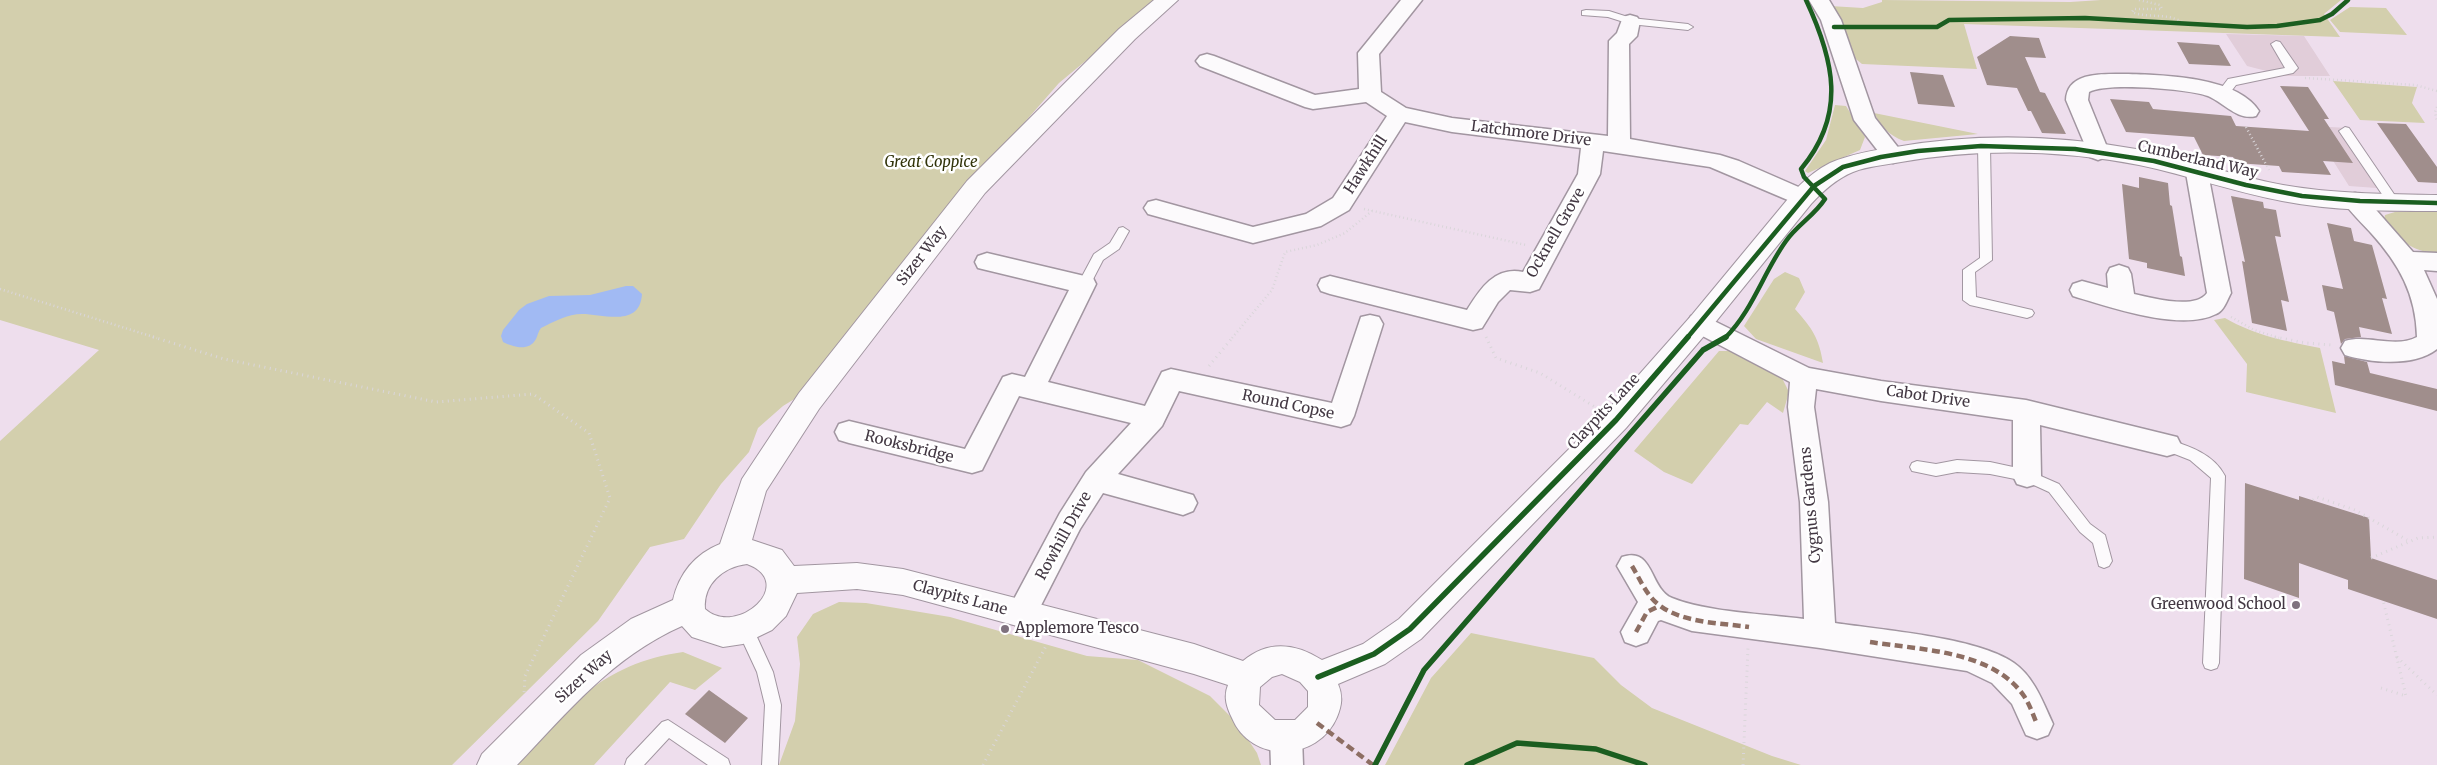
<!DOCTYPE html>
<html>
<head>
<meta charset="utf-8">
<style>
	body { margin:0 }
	canvas { display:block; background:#eedeed }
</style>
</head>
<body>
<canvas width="2437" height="765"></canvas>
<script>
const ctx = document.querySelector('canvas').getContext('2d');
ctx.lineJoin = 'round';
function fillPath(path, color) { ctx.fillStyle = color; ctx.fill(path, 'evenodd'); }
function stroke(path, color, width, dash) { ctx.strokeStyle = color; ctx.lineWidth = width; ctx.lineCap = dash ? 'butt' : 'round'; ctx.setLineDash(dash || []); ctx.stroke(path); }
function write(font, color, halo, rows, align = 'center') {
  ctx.font = font + ' Merriweather,serif'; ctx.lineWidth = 5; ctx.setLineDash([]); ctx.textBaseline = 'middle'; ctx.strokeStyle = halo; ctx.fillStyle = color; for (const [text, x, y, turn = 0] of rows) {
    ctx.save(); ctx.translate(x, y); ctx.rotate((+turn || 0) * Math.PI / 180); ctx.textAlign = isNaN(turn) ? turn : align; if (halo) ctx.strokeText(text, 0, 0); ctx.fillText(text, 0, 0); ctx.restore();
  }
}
fillPath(new Path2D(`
	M2226,34L2304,36L2330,76H2286L2247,66Z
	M2311,126L2349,128L2390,189L2349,186Z`), '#e1cdd9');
fillPath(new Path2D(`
	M0,0H1159L1059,83L996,155L809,390L783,406L758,428L749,452L721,484L684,539L650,547L598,621L452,765H0V441L99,350L0,320Z
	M1882,0L2070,2L2101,0H2341L2324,14L2340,37L1964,24L1977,69L1862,64L1846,51L1830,6L1863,8L1882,2Z
	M2350,7L2386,8L2407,35L2340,32L2330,20Z
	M2333,81L2417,87L2412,103L2425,123L2360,120Z
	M1835,105L1846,106L1865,137L1860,150L1808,173L1805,171L1826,140Z
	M1874,113L1978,134L1904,141C1888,135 1882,127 1874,113Z
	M2395,212H2437V254C2410,250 2401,242 2384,220L2385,215Z
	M1785,272L1799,278L1805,292L1795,309C1812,328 1819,338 1823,363L1756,339L1744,326L1774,279Z
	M2225,318C2256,336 2286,341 2320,348L2336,413L2246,392L2247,364L2214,320Z
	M1719,351H1733L1781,376L1789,392L1783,413L1767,402L1748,425L1740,424L1692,484L1664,472L1634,451Z
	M839,602L866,603L950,617L1087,656L1138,660L1210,696L1237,723L1257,753L1261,765H779L795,721L800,664L797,637L813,614Z
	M1471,633L1594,658L1621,685L1652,708L1772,756L1801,765H1385L1431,678Z
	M683,652L722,668L695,690L670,682L594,765H510C565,710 602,663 683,652Z`), '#d3cfad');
fillPath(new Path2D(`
	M626,286H633L642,294C640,328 603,314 582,314C568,314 553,322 541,328C538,332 538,335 536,339C529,352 513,347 503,342L501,336L503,330L519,310L527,304L549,296L590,295Z`), '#a1baf3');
fillPath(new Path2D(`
	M2010,36L2039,38L2046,58L2025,57L2040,92L2045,93L2066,134L2042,133L2031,111H2028L2017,88L1987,85L1977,57Z
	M2177,42L2219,45L2231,66L2189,64Z
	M1910,72L1943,75L1955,107L1918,104Z
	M2280,86L2308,87L2329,119H2324L2353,163L2323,161L2331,175L2282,172L2279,166L2236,163L2233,157L2203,155L2194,137L2126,132L2110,99L2149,102L2153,109L2231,116L2236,126L2309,131Z
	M2377,123L2406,124L2437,167V183L2418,182Z
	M2139,177L2168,183L2170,205L2172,206L2180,256L2182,257L2185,276L2147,268V263L2129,259L2122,184L2139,188Z
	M2231,196L2263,202L2264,208L2276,210L2281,237L2275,236L2289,302L2281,300L2287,331L2252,323L2242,261L2245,262Z
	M2327,223L2351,228L2354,241L2372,245L2387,299L2382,298L2392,334L2359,327L2361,337L2345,339L2341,344L2334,312L2327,310L2322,285L2343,289Z
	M2344,356L2367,362L2370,373L2437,389V411L2335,385L2332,361L2345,364Z
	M2245,483L2299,500V496L2369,518L2371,558L2437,580V619L2348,589V580L2299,563V598L2244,579Z
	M709,690L748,718L725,743L685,714Z`), '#a08e8c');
const service = new Path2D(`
	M1586,10L1609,11L1631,18L1688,24L1693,27L1688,30L1630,24L1608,17L1582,15V11Z
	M2276,41L2280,42L2298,68L2293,73L2236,85L2226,98H2218L2216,95L2228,79L2285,68L2271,44Z
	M2345,127L2349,128L2398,200L2400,203L2398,206H2390L2339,131Z
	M1984,142L1990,146L1992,260L1975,272L1976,297L2032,310L2034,313L2032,316L2027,318L1970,305L1963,300V270L1980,258L1978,146Z
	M1123,227L1129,231L1119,249L1103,260L1089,287H1079L1078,284L1094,254L1110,243L1119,228Z
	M2167,439C2189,446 2214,454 2225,476L2219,663L2217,668L2211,670L2205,668L2203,663L2211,478L2190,460L2162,449L2160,445L2162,441Z
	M1957,460L1990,462L2027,470L2059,484L2090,524L2105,535L2112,561L2109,566L2104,568L2099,566L2093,543L2080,532L2049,492L2025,481L1990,474L1957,472L1936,476L1912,471L1910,467L1912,463L1917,461L1936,464Z
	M745,622L751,624L773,672L781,705L778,765H762L765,705L757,672L737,629L739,624Z
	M668,720L728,759L730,765H708L669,738L644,765H625L627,759L662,722Z`);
const minor = new Path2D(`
	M1401,0H1422L1379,54L1381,92L1406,108L1452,118L1608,136L1609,41L1617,33L1623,17L1630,15L1637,17L1640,21L1637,36L1629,44L1630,139L1720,155L1739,161L1810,192L1814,198L1810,204L1802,206L1710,167L1603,151L1600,174L1539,289L1530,292L1510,290L1498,302L1482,328L1473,330L1330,294L1321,291L1318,285L1321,279L1330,276L1467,310C1480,289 1495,266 1523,272L1578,174L1581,148L1452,132L1405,122L1349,210L1321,226L1253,243L1148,214L1144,208L1148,202L1156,200L1253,227L1306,214L1333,198L1387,116L1366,102L1313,109L1305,107L1200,66L1196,61L1200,56L1207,54L1214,56L1315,95L1359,89L1358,53Z
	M1809,0H1829L1841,20L1875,118L1904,155L1901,160L1893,163L1885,160L1854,120L1821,20Z
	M2125,74C2162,75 2237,76 2259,111L2256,116C2238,121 2224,103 2208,96C2187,89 2107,82 2089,92L2088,100L2109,152L2106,157L2098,160L2090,157L2066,100C2067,71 2104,74 2125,74Z
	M2197,165L2205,168L2208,173L2231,293C2227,300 2224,311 2216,314C2181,332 2109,307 2073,296L2070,290L2073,284L2082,281L2108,288L2107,274L2110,268L2119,265L2128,268L2131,274L2134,294C2152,298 2195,310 2207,293L2186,173L2189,168Z
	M2355,193L2363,195L2413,252L2437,253V271L2424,270L2437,299V349C2414,367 2371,363 2345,355L2341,348L2345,341C2368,334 2395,349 2417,337C2416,294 2399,264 2371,233C2362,223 2351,213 2343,201L2347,195Z
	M987,253L1093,278L1096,284L1048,382L1145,406L1162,372L1171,369L1332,403L1361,317L1370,315L1379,317L1383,324L1354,416L1350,424L1341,427L1179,391L1162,426L1118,474L1193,495L1197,503L1193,511L1183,515L1103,493L1080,529L1032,623L1021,627L1010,623L1006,614L1060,513L1086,472L1131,423L1019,396L982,470L972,473L849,443L839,440L835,432L839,424L849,421L965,449L1003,377L1012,374L1025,377L1069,290L978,268L975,262L978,256Z
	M1700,314L1809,368L1881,381L2026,400L2177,437L2181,445L2177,453L2167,456L2040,425L2041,476L2037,484L2027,487L2017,484L2013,476V420L1881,401L1816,389L1814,407L1828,502L1835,623C1881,630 1977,637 2014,663C2034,677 2043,702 2053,724L2048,735L2037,739L2026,735L2012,704L1992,683L1967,671L1820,648L1692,631L1661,620L1658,621L1647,642L1636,646L1625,642L1621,632L1638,602L1617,566L1622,557C1654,546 1649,588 1672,598C1706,612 1766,614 1804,619L1800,502L1788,407L1790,382L1691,330L1687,323L1691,316Z
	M1286,722L1297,726L1302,737L1303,765H1271L1270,737L1275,726Z`);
const tertiary = new Path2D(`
	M1154,0H1178L1135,39L985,193L819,409L766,491L752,540L782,550L794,566L857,563L903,569L1194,644L1243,661C1268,640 1295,643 1322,660L1363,644L1399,619L1606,412L1691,316L1797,188C1807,178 1818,169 1830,163C1851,154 1874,150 1896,147C1975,133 2057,135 2136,149C2186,158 2233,176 2283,185C2334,194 2386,194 2437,195V211C2385,211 2333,211 2282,201C2234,192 2187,175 2139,165C2061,150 1979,148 1901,162C1885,165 1868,166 1853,172C1836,179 1823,191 1811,204L1709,330L1626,428L1421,639L1385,664L1338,684C1343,696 1342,705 1337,717C1318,762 1251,764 1232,718C1227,708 1223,697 1228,685L1194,674L903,595L857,589L797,593L786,616L772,630L743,644L723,647L692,637L682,626C612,657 569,711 517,765H477L482,754L581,655L631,619L673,600C679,574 695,554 720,544L742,479L799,393L967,181L1119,29ZM747,564C798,583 737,638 705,609C703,584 723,567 747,564ZM1282,674L1300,682L1308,691V707L1295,720H1275L1259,705L1260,687L1272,677Z`);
stroke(service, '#a296a1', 2);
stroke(minor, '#a296a1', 3);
stroke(tertiary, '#a296a1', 2);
stroke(new Path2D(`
	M2139,0L2160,5L2162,9H2134L2132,12C2149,19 2168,12 2183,23
	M2305,78L2415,85L2437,91
	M2437,107L2435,112L2437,122
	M2246,127L2269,170
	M1364,209L1526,245
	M0,289L157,338
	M2231,317L2254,330L2279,338
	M1232,338L1272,290L1285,252L1317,245L1345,233L1372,211`), '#dad6da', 2.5, [1, 3]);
stroke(new Path2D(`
	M153,337L224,359L436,402L533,394L589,433L610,498L525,676L524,695
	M1486,337L1496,358L1540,373L1595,407
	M2275,337L2306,343L2332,345
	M1209,366L1233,337
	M2313,500L2317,497L2355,510L2407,540
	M2371,558L2418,538L2437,537
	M2397,657L2437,695
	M2381,688L2406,696L2383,600
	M983,765L1046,646
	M1743,765L1748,648`), '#dad6da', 3, [1, 4.5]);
fillPath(service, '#fcfafc');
fillPath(minor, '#fcfafc');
fillPath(tertiary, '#fcfafc');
stroke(new Path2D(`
	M1632,566C1640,579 1646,595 1659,605C1682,623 1721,623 1749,627
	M1636,632L1647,612L1659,606
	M1870,642C1920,650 1992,650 2024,696C2030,705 2033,715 2037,724
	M1317,723L1373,765`), '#8d6e63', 4.5, [8, 4.5]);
stroke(new Path2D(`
	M1834,27H1937L1949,20L2085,18L2247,27L2277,26L2320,20L2332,14L2348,0
	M1687,338L1814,186L1843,167L1881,157L1918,151L1981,146L2075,149L2154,161L2246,185L2302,196L2360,201L2437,203
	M1725,338C1753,310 1763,273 1786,241C1797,225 1814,216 1825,199L1804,177L1801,169C1847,114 1834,60 1806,0`), '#1b5e20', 4.5);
stroke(new Path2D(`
	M1318,677L1374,654L1410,629L1616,420L1688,337
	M1375,765L1424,670L1703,350L1726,337
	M1467,765L1517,743L1596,749L1645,765`), '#1b5e20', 5.5);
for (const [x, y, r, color] of [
	[2296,605,5,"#7f727e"],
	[1005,629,5,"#7f727e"]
]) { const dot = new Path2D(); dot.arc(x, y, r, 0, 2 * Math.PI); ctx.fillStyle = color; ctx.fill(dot); stroke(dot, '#fff', 2); }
write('15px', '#433843', '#fff', [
	["Latchmore Drive",1531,134,7],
	["Cumberland Way",2198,160,13],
	["Hawkhill",1366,165,-57],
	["Ocknell Grove",1556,233,-60],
	["Sizer Way",922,256,-52],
	["Cabot Drive",1928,397,8],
	["Round Copse",1288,405,12],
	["Claypits Lane",1604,412,-47],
	["Rooksbridge",909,447,14],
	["Cygnus Gardens",1811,505,-95],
	["Rowhill Drive",1064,536,-61],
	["Claypits Lane",960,598,15],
	["Sizer Way",584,677,-42]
]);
write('italic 15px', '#313309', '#fff', [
	["Great Coppice",931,163]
]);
write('15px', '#433843', '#fff', [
	["Greenwood School",2286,605],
	["Applemore Tesco",1015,629,"left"]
], 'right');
</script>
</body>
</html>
